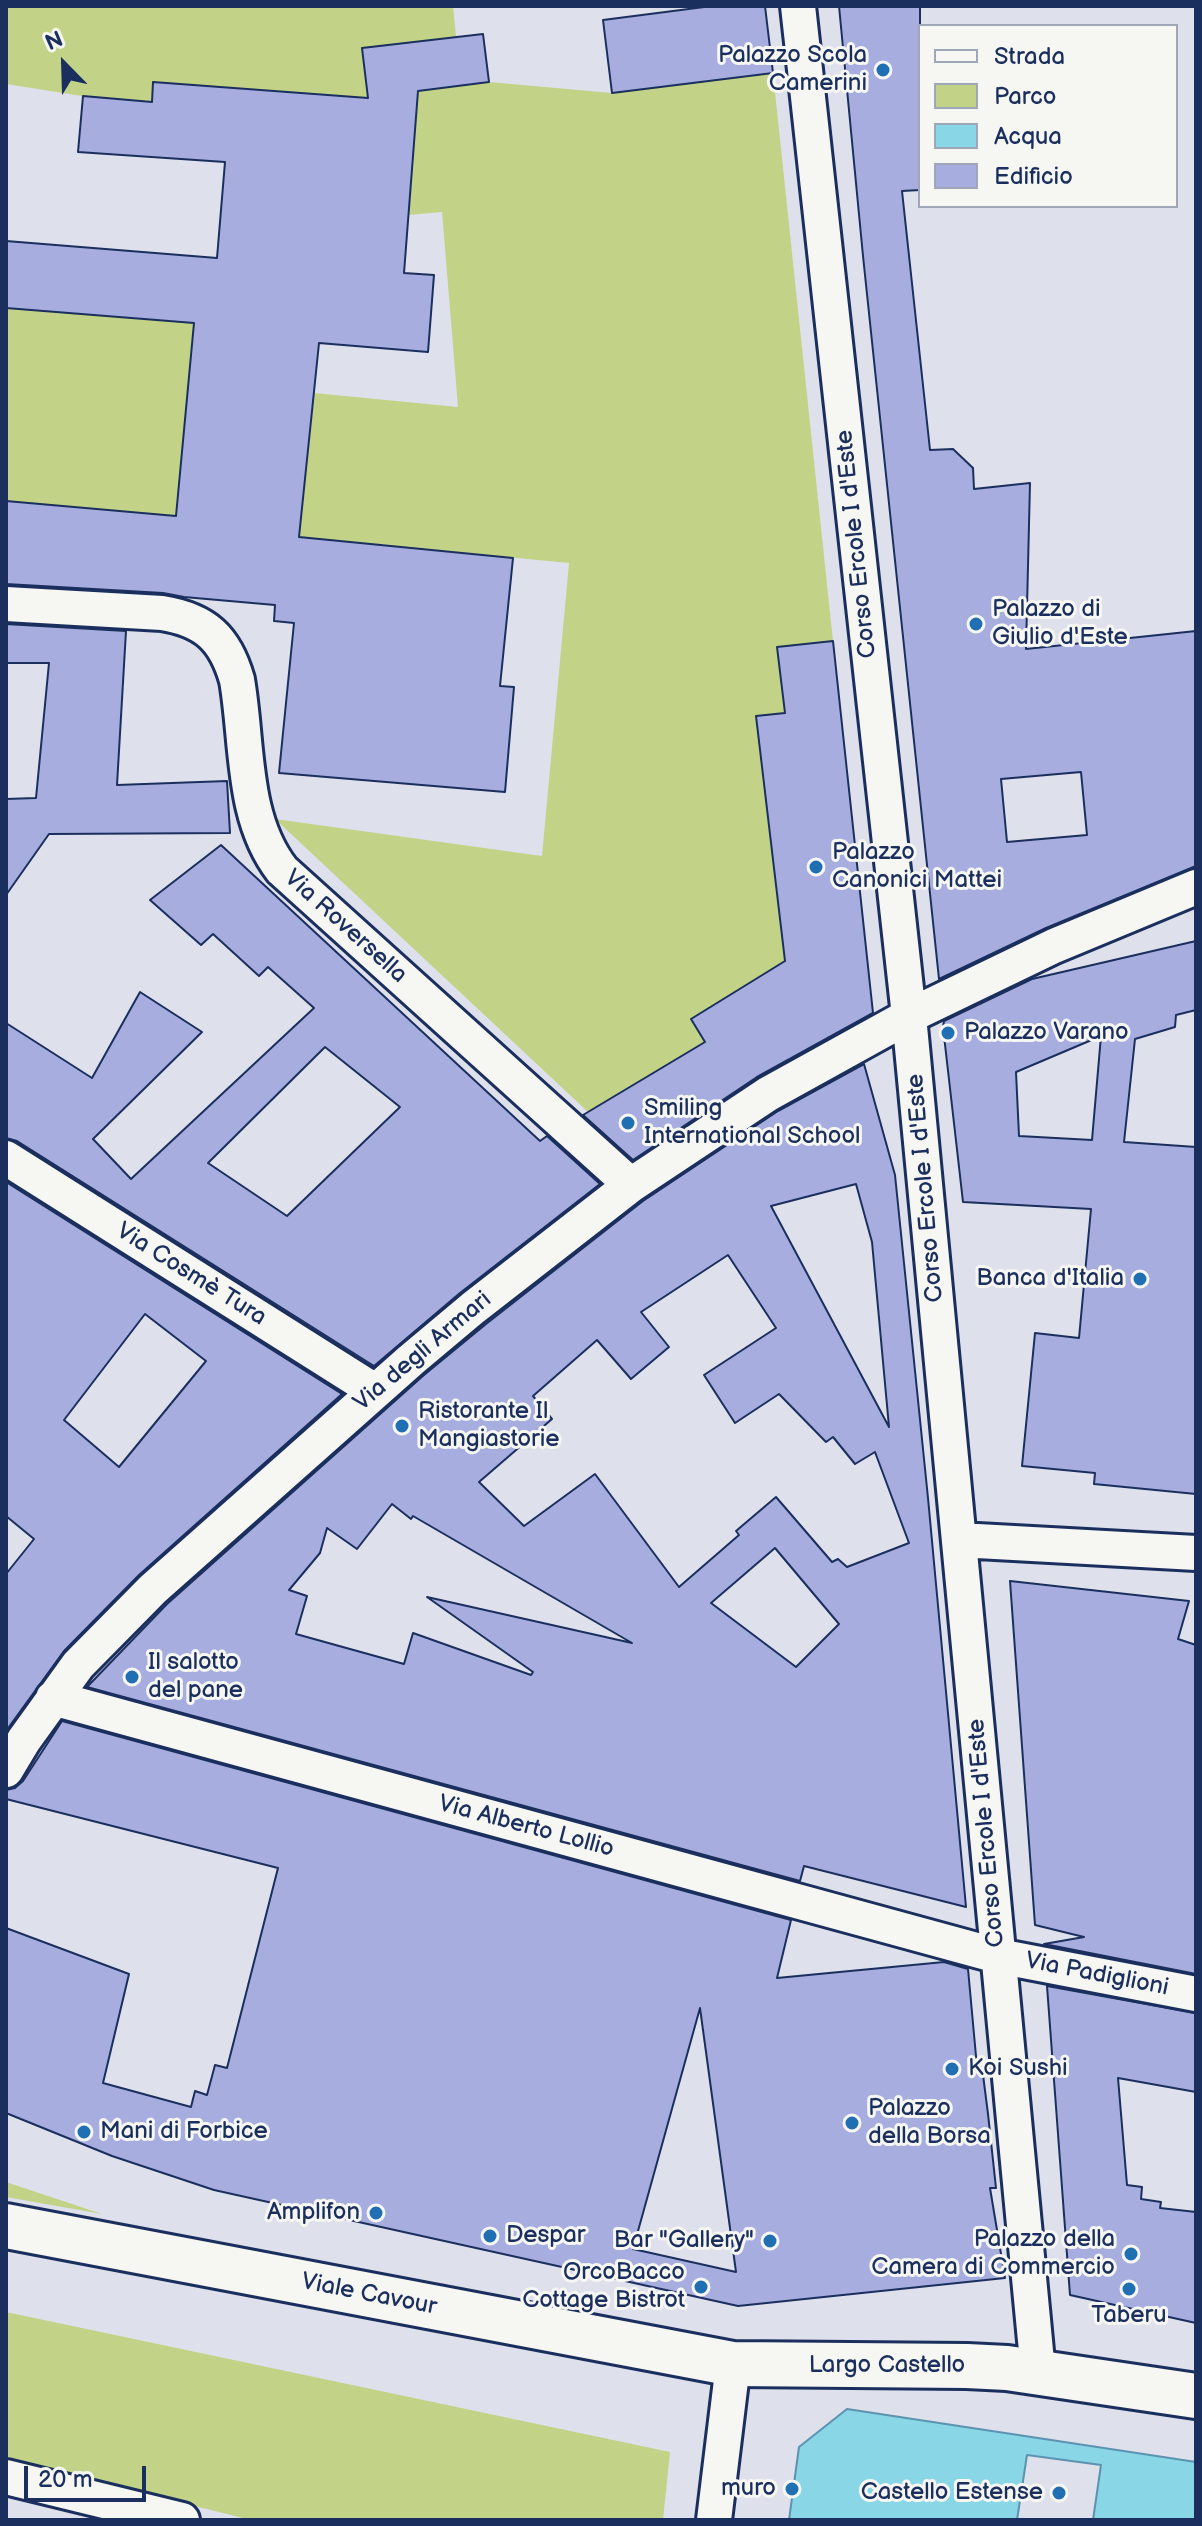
<!DOCTYPE html>
<html>
<head>
<meta charset="utf-8">
<style>
	body { margin:0 }
	#map { position:relative; width:1202px; height:2526px; overflow:hidden; background:#dee0ec; font-family:"Balsamiq Sans",sans-serif }
	canvas { display:block }
	.frame { position:absolute; inset:0; border:8px solid #1b2f5e; pointer-events:none }
	.legend { position:absolute; left:918px; top:24px; width:260px; height:184px; box-sizing:border-box; background:#f6f6f2; border:2px solid #9ea6b7; margin:0; padding:10px 14px; list-style:none; font-size:24px; color:#1b2f5e }
	.legend li { display:flex; align-items:center; gap:16px; height:40px }
	.legend b { width:40px; border:2px solid #9ea6b7 }
	.north { position:absolute; left:24px; top:24px; width:80px; height:80px; -webkit-text-stroke:6px #f6f6f2; paint-order:stroke; rotate:337deg; font-size:22px; font-weight:700; line-height:32px; text-align:center; color:#1b2f5e }
	.north::after { content:''; display:block; margin:auto; width:28px; height:36px; background:#1b2f5e; clip-path:polygon(50% 0,100% 100%,50% 72%,0 100%) }
	.scale { position:absolute; left:24px; top:2466px; width:122px; height:36px; box-sizing:border-box; border:4px solid #1b2f5e; border-top:0; padding-left:10px; font-size:24px; line-height:28px; white-space:nowrap; color:#1b2f5e; -webkit-text-stroke:6px #f6f6f2; paint-order:stroke }
</style>
</head>
<body>
<div id="map">
<canvas width="1202" height="2526"></canvas>
<div class="frame"></div>
<ul class="legend">
<li><b style="height:10px;background:#f6f6f2"></b>Strada</li>
<li><b style="height:22px;background:#c2d388"></b>Parco</li>
<li><b style="height:22px;background:#88d6e6"></b>Acqua</li>
<li><b style="height:22px;background:#a7aedf"></b>Edificio</li>
</ul>
<div class="north">N</div>
<div class="scale">20 m</div>
</div>
<script>
const ctx = document.querySelector('canvas').getContext('2d');
ctx.lineJoin = 'round';
function fillPath(path, color) { ctx.fillStyle = color; ctx.fill(path, 'evenodd'); }
function stroke(path, color, width, dash) { ctx.strokeStyle = color; ctx.lineWidth = width; ctx.lineCap = dash ? 'butt' : 'round'; ctx.setLineDash(dash || []); ctx.stroke(path); }
function write(font, color, halo, rows, align = 'center') {
  ctx.font = font + ' "Balsamiq Sans",sans-serif'; ctx.lineWidth = 6; ctx.setLineDash([]); ctx.textBaseline = 'middle'; ctx.strokeStyle = halo; ctx.fillStyle = color; for (const [text, x, y, turn = 0] of rows) {
    ctx.save(); ctx.translate(x, y); ctx.rotate((+turn || 0) * Math.PI / 180); ctx.textAlign = isNaN(turn) ? turn : align; if (halo) ctx.strokeText(text, 0, 0); ctx.fillText(text, 0, 0); ctx.restore();
  }
}
fillPath(new Path2D(`
	M6,6H453L456,37L369,98L489,82L612,93L773,73L833,641L778,648L785,713L757,716L785,961L691,1019L705,1042L588,1112L275,819L542,856L569,563L299,537L314,393L458,407L442,212L409,215L417,102L153,83L151,107L6,84Z
	M6,308L194,323L176,516L6,501Z
	M6,2182L102,2214L6,2197Z
	M6,2312L670,2452L663,2520H251L6,2459Z`), '#c2d388');
const water = new Path2D(`
	M847,2409L1196,2462V2520H1093L1101,2465L1027,2455L1017,2520H789L799,2447Z`);
fillPath(water, '#88d6e6');
stroke(water, '#5c93b0', 2);
const building = new Path2D(`
	M712,6H765L773,73L612,93L603,20Z
	M839,6H920V190L902,191L930,450L953,449L973,468L974,489L1030,483L1026,649L1196,631V866L1046,928L939,979L863,256ZM1081,772L1087,835L1007,842L1001,779Z
	M483,34L489,82L418,91L404,273L434,275L428,352L319,343L299,537L513,558L500,686L514,687L505,792L279,773L294,623L274,621L275,605L184,597L163,593L6,584V501L176,516L194,323L6,308V241L217,258L225,162L78,152L83,96L152,102L153,82L368,98L362,48Z
	M6,624L126,631L117,785L227,781L230,833L49,834L6,895V799L36,798L49,663H6Z
	M833,641L873,1013L757,1077L633,1160L583,1115L705,1042L691,1019L785,961L756,716L785,713L777,647Z
	M221,845L540,1141L547,1136L600,1184L460,1293L374,1366L17,1141L6,1138V1023L92,1078L140,992L202,1032L93,1139L131,1179L314,1008L268,967L259,976L213,934L201,945L150,900ZM325,1047L400,1107L287,1216L208,1163Z
	M1196,941V1010L1176,1015L1175,1027L1135,1039L1124,1142L1196,1147V1494L1094,1484L1095,1473L1022,1466L1035,1333L1079,1338L1091,1209L963,1202L943,1027L944,1021L1032,979ZM1101,1036L1092,1140L1019,1136L1016,1072Z
	M864,1064L895,1175L928,1498L966,1907L804,1866L800,1881L87,1687L167,1604L424,1375L486,1324L643,1201L778,1111ZM856,1184L872,1242L889,1427L771,1206ZM728,1255L776,1328L704,1375L735,1423L779,1394L826,1442L833,1437L855,1464L875,1452L909,1543L847,1567L838,1559L832,1562L776,1497L736,1531L739,1535L679,1587L595,1474L524,1526L479,1482L552,1419L533,1396L597,1340L631,1379L669,1347L641,1312ZM392,1504L411,1519L413,1516L632,1643L427,1597L533,1672L531,1675L413,1633L404,1664L296,1634L307,1596L289,1590L320,1553L327,1528L357,1549ZM775,1548L839,1624L796,1667L711,1603Z
	M6,1182L342,1394L139,1575L64,1651L6,1731V1574L34,1539L6,1516ZM145,1314L206,1361L119,1467L64,1420Z
	M1010,1581L1189,1601L1178,1639L1196,1645V1974L1044,1944L1084,1937L1035,1925Z
	M62,1721L791,1920L777,1978L944,1962L968,1969L977,2067H982L988,2114L996,2188H990L1005,2278L738,2306L214,2190L112,2156L6,2113V1928L129,1974L103,2083L191,2107L195,2091L207,2095L215,2065L227,2068L278,1868L6,1799V1790L15,1788L23,1781ZM700,2008L736,2272L633,2249Z
	M1047,1986L1196,2013V2092L1118,2078L1127,2185L1142,2187L1141,2199L1161,2202L1160,2208L1196,2212V2323L1070,2295Z`);
fillPath(building, '#a7aedf');
stroke(building, '#1b2f5e', 2);
const minor = new Path2D(`
	M798,6L909,1016L1038,2372
	M6,604L162,613C205,620 225,638 237,680C248,743 241,817 282,870L631,1185
	M6,1158L375,1391
	M959,1540L1196,1553
	M53,1698L998,1956L1196,1994
	M6,1770L24,1740L78,1665L153,1589L411,1360L473,1308L631,1185L768,1094L909,1016L1054,946L1196,887
	M6,2477L182,2520
	M714,2520L733,2364`);
const tertiary = new Path2D(`
	M6,2226L733,2364L967,2366L1007,2368L1196,2396`);
stroke(minor, '#1b2f5e', 40);
stroke(tertiary, '#1b2f5e', 50);
stroke(minor, '#f6f6f2', 34);
stroke(tertiary, '#f6f6f2', 44);
for (const [x, y, r, color] of [
	[883,70,8,"#1f6fb2"],
	[976,624,8,"#1f6fb2"],
	[816,867,8,"#1f6fb2"],
	[948,1033,8,"#1f6fb2"],
	[628,1123,8,"#1f6fb2"],
	[1140,1279,8,"#1f6fb2"],
	[402,1426,8,"#1f6fb2"],
	[132,1677,8,"#1f6fb2"],
	[952,2069,8,"#1f6fb2"],
	[852,2123,8,"#1f6fb2"],
	[84,2132,8,"#1f6fb2"],
	[376,2213,8,"#1f6fb2"],
	[490,2236,8,"#1f6fb2"],
	[770,2241,8,"#1f6fb2"],
	[1131,2254,8,"#1f6fb2"],
	[701,2287,8,"#1f6fb2"],
	[1129,2289,8,"#1f6fb2"],
	[792,2489,8,"#1f6fb2"],
	[1059,2493,8,"#1f6fb2"]
]) { const dot = new Path2D(); dot.arc(x, y, r, 0, 2 * Math.PI); ctx.fillStyle = color; ctx.fill(dot); stroke(dot, '#f6f6f2', 3); }
write('24px', '#1b2f5e', '#f6f6f2', [
	["Palazzo Scola",867,56,"right"],
	["Camerini",867,84,"right"],
	["Palazzo di",992,610],
	["Giulio d'Este",992,638],
	["Palazzo",832,853],
	["Canonici Mattei",832,881],
	["Palazzo Varano",964,1033],
	["Smiling",644,1109],
	["International School",644,1137],
	["Banca d'Italia",1124,1279,"right"],
	["Ristorante Il",418,1412],
	["Mangiastorie",418,1440],
	["Il salotto",148,1663],
	["del pane",148,1691],
	["Koi Sushi",968,2069],
	["Palazzo",868,2109],
	["della Borsa",868,2137],
	["Mani di Forbice",100,2132],
	["Amplifon",360,2213,"right"],
	["Despar",506,2236],
	["Palazzo della",1115,2240,"right"],
	["Camera di Commercio",1115,2268,"right"],
	["Bar \"Gallery\"",754,2241,"right"],
	["OrcoBacco",685,2273,"right"],
	["Cottage Bistrot",685,2301,"right"],
	["Taberu",1129,2316,"center"],
	["muro",776,2489,"right"],
	["Castello Estense",1043,2493,"right"]
], 'left');
write('24px', '#1b2f5e', '#f6f6f2', [
	["Corso Ercole I d'Este",857,544,-96],
	["Via Roversella",345,927,42],
	["Corso Ercole I d'Este",926,1188,-95],
	["Via Cosmè Tura",191,1275,32],
	["Via degli Armari",423,1352,-40],
	["Via Alberto Lollio",526,1827,15],
	["Corso Ercole I d'Este",987,1833,-95],
	["Via Padiglioni",1097,1975,11],
	["Viale Cavour",369,2295,11],
	["Largo Castello",887,2366]
]);
</script>
</body>
</html>
